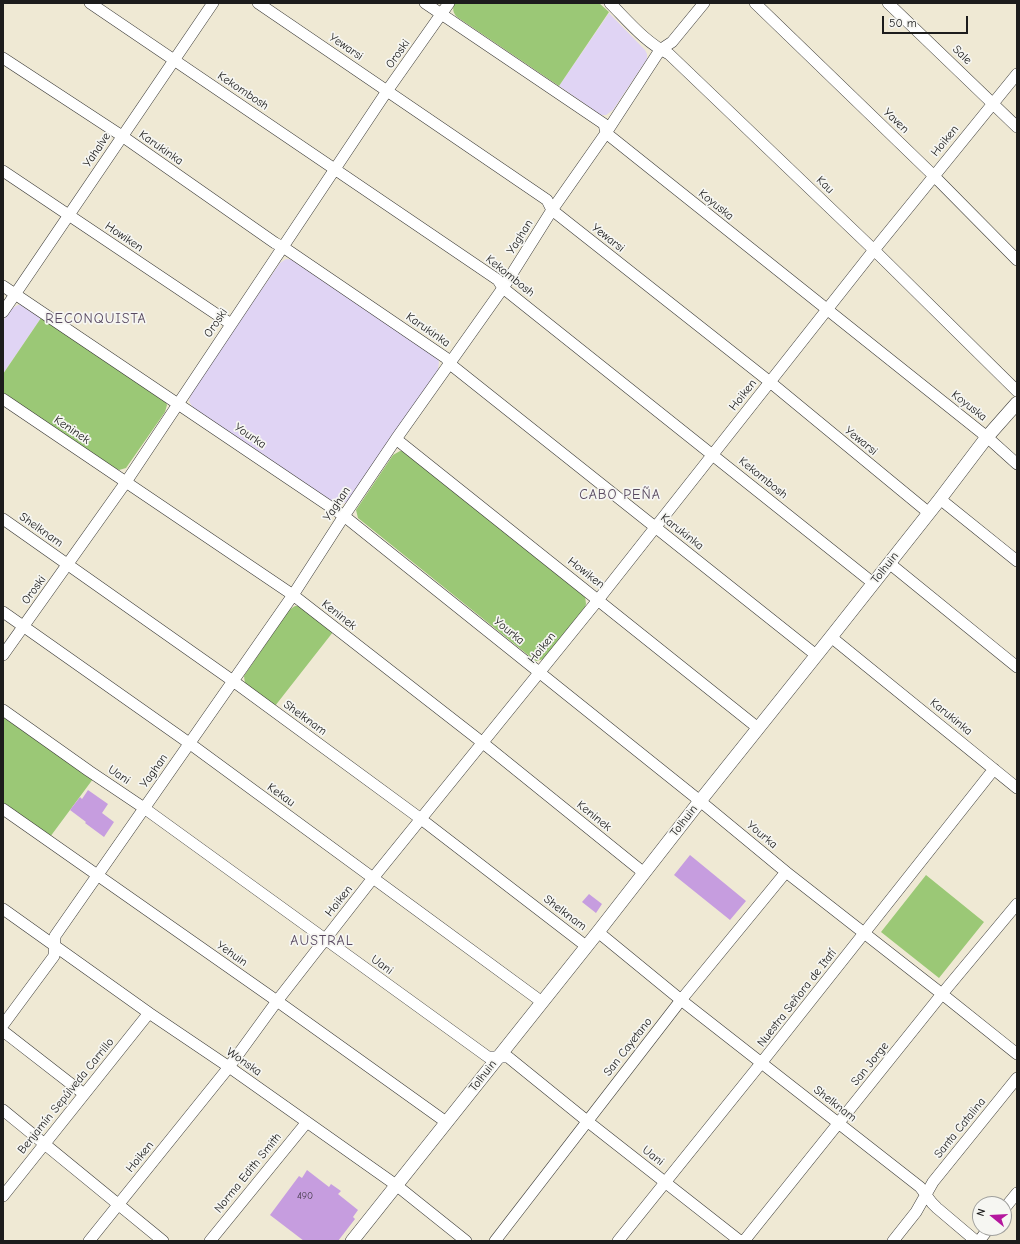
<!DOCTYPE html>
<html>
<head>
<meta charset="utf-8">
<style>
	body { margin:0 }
	#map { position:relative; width:1020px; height:1244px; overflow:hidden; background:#efe9d4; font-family:"Comic Neue",sans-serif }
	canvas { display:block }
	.frame { position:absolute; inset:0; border:4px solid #1c1c1c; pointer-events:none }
	.north { position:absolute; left:972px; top:1196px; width:40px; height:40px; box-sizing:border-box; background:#f6f6f2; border:1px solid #9f9f9c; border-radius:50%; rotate:288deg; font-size:11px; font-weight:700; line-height:16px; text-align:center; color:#1c1c1c }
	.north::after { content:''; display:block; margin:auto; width:14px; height:18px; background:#b5179e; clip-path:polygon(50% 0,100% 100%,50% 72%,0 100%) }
	.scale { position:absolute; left:882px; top:16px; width:86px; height:18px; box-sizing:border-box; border:2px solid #1c1c1c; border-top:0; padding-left:5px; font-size:12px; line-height:14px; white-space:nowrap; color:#1c1c1c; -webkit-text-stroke:3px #f6f6f2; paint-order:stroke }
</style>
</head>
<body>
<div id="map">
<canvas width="1020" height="1244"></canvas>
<div class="frame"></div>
<div class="north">N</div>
<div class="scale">50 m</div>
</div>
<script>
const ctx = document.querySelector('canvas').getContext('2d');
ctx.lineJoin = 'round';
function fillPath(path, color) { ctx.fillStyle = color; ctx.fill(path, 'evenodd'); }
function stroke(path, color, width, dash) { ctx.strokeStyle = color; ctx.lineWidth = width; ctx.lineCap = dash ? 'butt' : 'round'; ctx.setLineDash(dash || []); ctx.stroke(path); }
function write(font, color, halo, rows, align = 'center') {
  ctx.font = font + ' "Comic Neue",sans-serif'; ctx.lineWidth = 3.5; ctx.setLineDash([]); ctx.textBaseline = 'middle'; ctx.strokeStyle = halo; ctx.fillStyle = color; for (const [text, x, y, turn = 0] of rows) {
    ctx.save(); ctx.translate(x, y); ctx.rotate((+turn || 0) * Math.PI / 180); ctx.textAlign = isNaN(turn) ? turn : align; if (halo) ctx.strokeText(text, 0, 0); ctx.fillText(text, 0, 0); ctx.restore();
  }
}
fillPath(new Path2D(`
	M609,13L645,50L647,54V59L613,110L606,115H601L559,86Z
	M286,259L294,260L438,359L439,362L438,370L349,500L343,504L335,503L193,408L189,401L191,394L255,299L280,263Z
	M18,305H21L41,318L3,374V321L11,309Z`), '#e0d4f4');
fillPath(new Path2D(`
	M455,3H599L609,12L559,86L457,17C453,13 452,8 455,3Z
	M41,318L165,401L167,405L165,412L126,468L119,470L115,468L3,393V374Z
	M400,451H404L585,596L586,604L585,607L544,659L536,661L533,659L358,518L356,510L358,507L393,455Z
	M295,606H299L333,632L275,706L245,684L244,676L289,610Z
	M3,716L93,779L50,837L3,803Z
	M926,875L984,922L939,978L881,932Z`), '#9bc876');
fillPath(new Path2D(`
	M88,790L108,804L102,813L114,822L104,837L85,823L86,822L70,810L80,797L82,799Z
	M690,855L746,901L730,920L674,875Z
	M589,894L602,904L596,913L582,902Z
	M307,1170L329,1187L331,1184L341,1191L338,1194L358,1210L353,1217L355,1219L338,1241H304L270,1215L299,1176L302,1178Z`), '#c69ddf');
const minor = new Path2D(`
	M90,3L498,280L503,288L873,583
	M258,3L547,200L552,210L770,382L929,513
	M425,3L604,124L606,133L987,437L1017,464
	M610,3C628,21 646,43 669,54L874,250L1017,391
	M755,3L934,176L1017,260
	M888,3L1017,127
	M3,58L122,136L275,243L283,247L446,358L450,364L816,655
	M3,171L231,324
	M3,286L344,516L700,801L786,872L942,994L1017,1054
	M3,312L213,3
	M3,399L293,595L483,743L644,873
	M396,439L758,728
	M940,499L1017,561
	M3,519L233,681L421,819L586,946
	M889,563L1017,667
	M3,612L189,743L542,1002
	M831,637L1017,788
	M3,655L126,482L387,91L449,3
	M3,710L89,771L144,808L488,1057H508L587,1121L740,1241
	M3,809L277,1001L446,1122
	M3,909L149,1013L229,1067L396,1185L466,1241
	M598,932L681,1000L920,1187L932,1203L937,1208L976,1241
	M3,1025L54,956L55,936L233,681L293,595L344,516L396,439L503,288L552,210L606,133L660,50L672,42L704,3
	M3,1031L84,1094
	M3,1110L163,1241
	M3,1196L149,1013
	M1004,1209L1017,1193
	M89,1241L229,1067L277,1001L373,878L598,600L874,250L1017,74
	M210,1241L307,1122
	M495,1241L681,1000L786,872
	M618,1241L762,1062L994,769
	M744,1241L942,994L1017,904
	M893,1241L916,1212L933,1182L1017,1078
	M979,1241L989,1228`);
const tertiary = new Path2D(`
	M352,1241L598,932L700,801L831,637L940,499L987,437L1017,403`);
stroke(minor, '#3c3b38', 12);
stroke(tertiary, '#3c3b38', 14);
stroke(minor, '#fff', 11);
stroke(tertiary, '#fff', 13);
write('10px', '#463c4d', null, [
	["490",305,1196]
]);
write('12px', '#1c1c1c', '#f6f6f2', [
	["Yewarsi",346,47,34],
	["Oroski",398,54,-55],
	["Sale",962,55,44],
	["Kekombosh",243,91,34],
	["Yaven",896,121,44],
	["Hoiken",945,141,-51],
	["Karukinka",161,148,35],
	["Yahalve",97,150,-56],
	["Kau",825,185,44],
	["Koyuska",716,205,39],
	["Howiken",124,237,34],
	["Yaghan",520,237,-58],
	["Yewarsi",608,238,38],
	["Kekombosh",510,276,39],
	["Oroski",216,323,-56],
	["Karukinka",428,330,35],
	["Hoiken",743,395,-52],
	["Koyuska",969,406,38],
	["Keninek",72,430,34],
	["Yourka",250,436,34],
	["Yewarsi",861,441,39],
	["Kekombosh",763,478,39],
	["Yaghan",337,504,-56],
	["Shelknam",41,530,35],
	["Karukinka",682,532,38],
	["Tolhuin",885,568,-52],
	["Howiken",586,573,38],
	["Oroski",34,590,-54],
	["Keninek",339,615,38],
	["Yourka",509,631,39],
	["Hoiken",542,648,-51],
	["Karukinka",951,717,39],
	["Shelknam",305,718,36],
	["Yaghan",154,771,-55],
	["Uani",119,775,34],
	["Kekau",281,795,36],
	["Keninek",594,816,39],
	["Tolhuin",684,821,-52],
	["Yourka",762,835,40],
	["Hoiken",339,901,-52],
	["Shelknam",565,913,37],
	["Yehuin",232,954,35],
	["Uani",382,965,36],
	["Nuestra Señora de Itatí",797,998,-52],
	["San Cayetano",628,1047,-52],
	["Wonska",244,1062,35],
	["San Jorge",870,1064,-51],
	["Tolhuin",483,1076,-52],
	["Benjamín Sepúlveda Carrillo",66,1096,-51],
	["Shelknam",835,1104,38],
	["Santa Catalina",960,1128,-51],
	["Uani",653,1156,38],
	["Hoiken",140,1157,-51],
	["Norma Edith Smith",248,1173,-51]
]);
ctx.letterSpacing = '1px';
write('14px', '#584960', '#f6f6f2', [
	["RECONQUISTA",96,319],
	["CABO PEÑA",620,495],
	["AUSTRAL",322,941]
]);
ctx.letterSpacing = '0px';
</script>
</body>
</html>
